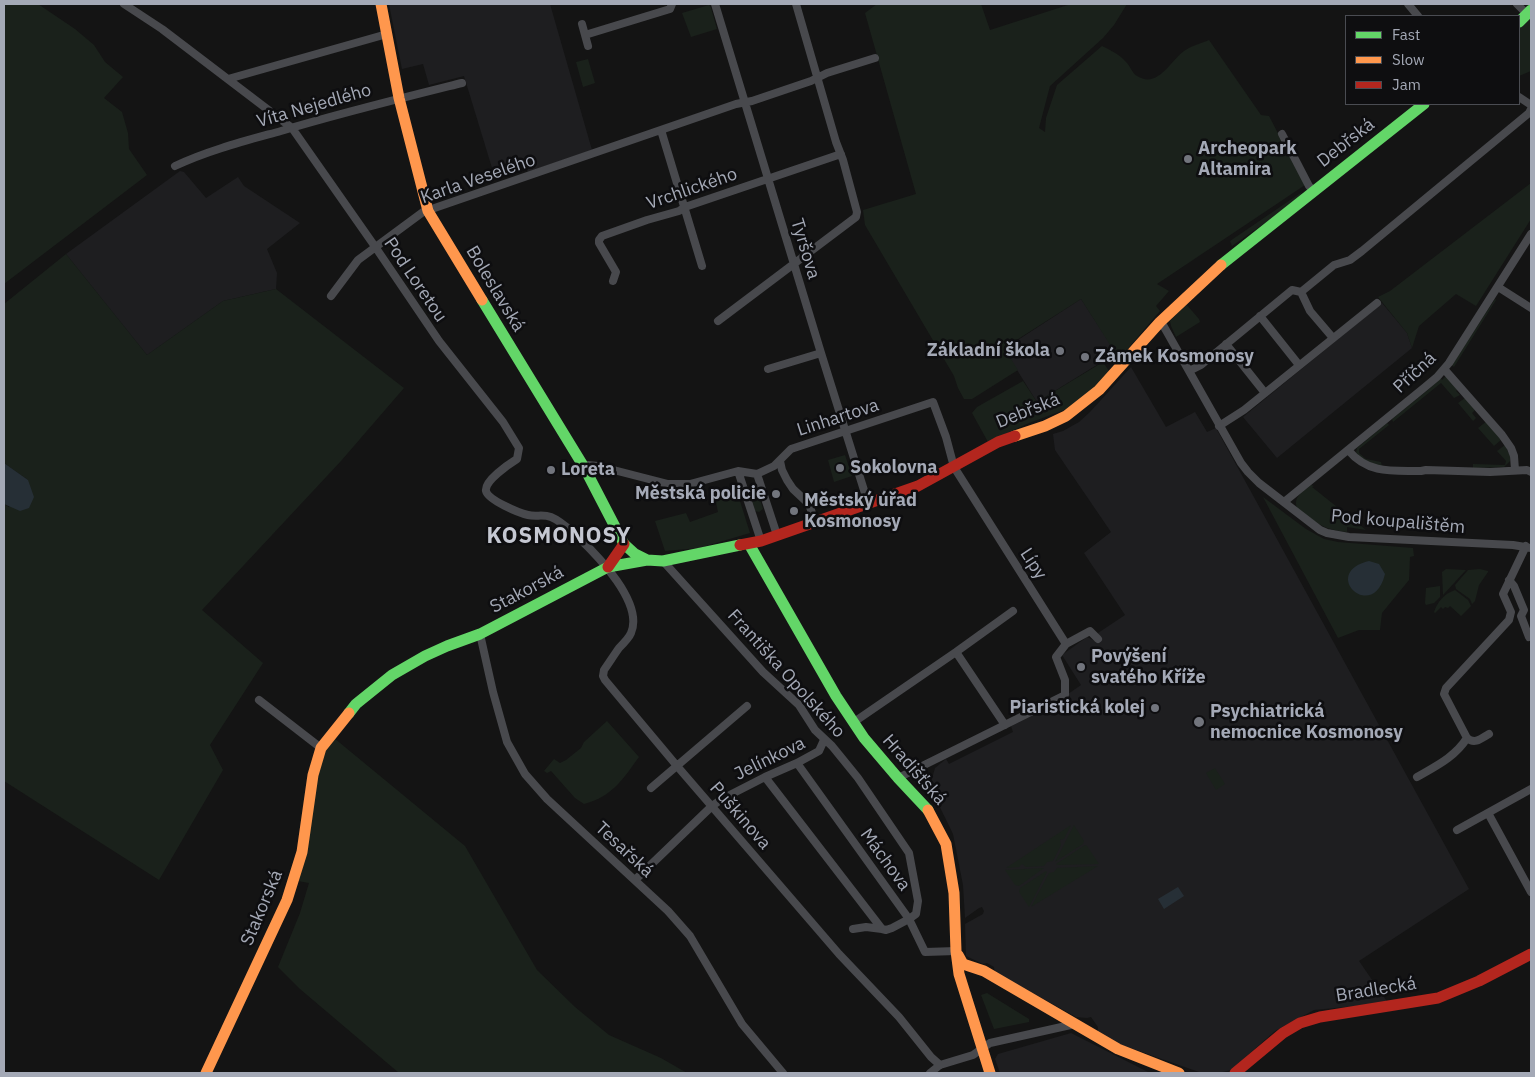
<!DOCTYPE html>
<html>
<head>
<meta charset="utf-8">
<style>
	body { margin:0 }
	#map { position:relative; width:1535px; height:1077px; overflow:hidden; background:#141414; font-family:"IBM Plex Sans",sans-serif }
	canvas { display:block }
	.frame { position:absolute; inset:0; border:5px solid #a4a9b6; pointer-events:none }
	.legend { position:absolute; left:1345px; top:15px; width:175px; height:90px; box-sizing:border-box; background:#0e0e10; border:1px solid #4a4c52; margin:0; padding:6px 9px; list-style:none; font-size:15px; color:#a4a9b6 }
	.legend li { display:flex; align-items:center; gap:10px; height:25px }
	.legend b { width:25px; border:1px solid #4a4c52 }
</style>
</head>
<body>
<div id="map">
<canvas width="1535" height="1077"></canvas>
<div class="frame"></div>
<ul class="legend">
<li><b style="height:6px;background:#63d668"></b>Fast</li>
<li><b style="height:6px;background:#ff974d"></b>Slow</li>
<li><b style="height:6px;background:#b3261e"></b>Jam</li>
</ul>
</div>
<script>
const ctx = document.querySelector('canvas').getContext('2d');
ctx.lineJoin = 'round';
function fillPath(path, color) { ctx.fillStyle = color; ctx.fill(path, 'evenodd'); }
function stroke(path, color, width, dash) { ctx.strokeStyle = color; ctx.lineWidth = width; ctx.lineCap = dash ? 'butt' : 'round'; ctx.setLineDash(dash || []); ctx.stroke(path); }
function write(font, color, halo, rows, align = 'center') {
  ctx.font = font + ' "IBM Plex Sans",sans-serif'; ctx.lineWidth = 5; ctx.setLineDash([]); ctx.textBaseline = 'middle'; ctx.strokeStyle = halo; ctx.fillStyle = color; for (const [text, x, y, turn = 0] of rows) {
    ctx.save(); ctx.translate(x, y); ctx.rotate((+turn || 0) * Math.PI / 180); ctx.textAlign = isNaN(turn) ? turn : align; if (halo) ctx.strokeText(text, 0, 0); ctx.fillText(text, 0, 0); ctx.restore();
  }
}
fillPath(new Path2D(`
	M389,4H550L592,150L528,172L522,159L492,168L464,76L429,85L423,64L402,69Z
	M180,171L184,172L206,198L238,177L244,186L300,223L267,249L277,273L276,289L223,301L147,355L66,254Z
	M1081,299L1116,353L1037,402L1004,349Z
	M1382,303L1407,333L1412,348L1277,458L1243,417Z
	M1131,367L1166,427L1195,412L1207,432L1216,428L1469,889L1359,961L1388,1003L1314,1010L1275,1031L1231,1070L1218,1073L1199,1072L1116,1043L1098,1032V1027L1091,1017L1087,1018L1076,1017L995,972L994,967L987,963L983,964L966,956L965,924L983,914L984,911L982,907L979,908L965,918L963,885L953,834L934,795L931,782L935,768L946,759L949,764L1013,732L1011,726L1070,697L1068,694L1081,685L1062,655L1087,637L1095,641L1100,638L1098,633L1125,615L1084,553L1111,532L1055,450L1053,434L1063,431L1079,422L1090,412Z
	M1071,1033L1150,1073H1000L995,1059L998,1054Z`), '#1e1e20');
fillPath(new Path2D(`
	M4,4H38L75,29L94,45L105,62L123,77L104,98L122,112L128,133L129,149L147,175L4,284Z
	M877,4H981L990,30L1071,4H1127L1114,25L1103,38L1050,86L1039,128L1045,132L1046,118L1057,85L1102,46C1110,50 1119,54 1125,61C1131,66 1131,72 1137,76C1158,89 1170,61 1184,51C1191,46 1202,43 1209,40L1261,115L1269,116L1305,185L1157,284L1169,291L1156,306L1160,311L1119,359L1081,299L1004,348L1018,370L972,399H964L958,388L954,376L865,225L863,210L916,194L865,13Z
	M709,5L711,8L717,29L691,37L682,13Z
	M1531,18V71L1519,76V27Z
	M588,59L595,83L583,87L576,62Z
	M1531,183V219L1476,306L1456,294L1419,326L1412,348L1407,333L1378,297L1390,291Z
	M1302,192L1300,196L1275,216L1232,246L1230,241Z
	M66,254L147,355L223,301L276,289L404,388L341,461L202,610L263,663L210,745L223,770L159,880L4,781V504L9,507L28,480L4,463V304Z
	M1495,299L1496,300L1454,367L1452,365Z
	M1186,304L1199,319L1200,322L1176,337L1171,326L1170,321Z
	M1103,362L1109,371L1091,392L1067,409L1029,423L988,442L972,413L977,407L1023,381L1037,402Z
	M1445,377H1448L1458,389L1456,391L1460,395L1454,398L1441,383L1393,422L1392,419L1428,390L1441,378L1442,380Z
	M1465,398L1475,410L1472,413L1476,418L1473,421L1458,403Z
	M1487,421L1501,437V440L1494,446L1478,428Z
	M1387,423L1389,425L1359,449V453L1366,459L1381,462L1382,467L1365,462L1356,453L1357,448Z
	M1505,445L1510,456V461L1504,467L1473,468V464L1505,465L1506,461L1497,451Z
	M845,455L852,476L834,482L828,460Z
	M735,485L750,533L699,548L665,551L655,521L686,513L690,522L718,512L714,492Z
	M752,485L756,486L763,509L759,512L755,511L749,489Z
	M1311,485L1314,486L1312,487L1366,530L1347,527V532C1321,529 1317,523 1297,508C1293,496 1303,492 1311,485Z
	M1263,497L1306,529L1324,539L1338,542L1413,548L1414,556L1410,557L1409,580L1382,613L1380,630H1359L1338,638Z
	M1446,569L1466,570L1443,595L1442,572Z
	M1480,569L1488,571V572L1479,585L1475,601L1472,604L1470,599L1456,589L1455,585L1468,570Z
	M1440,586V597L1434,603L1426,605L1425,603L1426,588Z
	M1455,590L1468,600L1471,606L1461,616L1450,606L1448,608L1445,607L1443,609L1441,607L1435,613L1434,612C1438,601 1444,594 1455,590Z
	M607,721L639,757C623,779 612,797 584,804L575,798L551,771L547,773L544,771L554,759L560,763L566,760L581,748L584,742Z
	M334,738L465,846L537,970L575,1007L609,1035L661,1058L687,1073H399L300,989L278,967L300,913L309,883L298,881L322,749Z
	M1215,768L1225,784L1216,790L1206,773Z
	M1071,825L1064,839L1060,840L1061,845L1053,861L1047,862L1044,866L1026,867L1022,864L1019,867L1006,868Z
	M1074,825L1084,841L1083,844L1055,862Z
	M1085,845L1087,846L1099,864L1057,865L1056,864Z
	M1098,866L1031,907L1049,873L1054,872L1057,868Z
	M1044,868L1019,886L1015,885L1005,870Z
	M1046,871L1047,872L1029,907L1019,892L1020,888Z
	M987,993L1029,1019V1022L994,1029L981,995Z`), '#1a211b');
fillPath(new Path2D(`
	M4,463L28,480L34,497L29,508L20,511L4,504Z
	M1369,561L1379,564L1385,574C1373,624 1319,573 1369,561Z
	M1178,887L1184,896L1164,909L1158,899Z`), '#262f36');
stroke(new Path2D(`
	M124,4L162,29L292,128L376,248L439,341L503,422L519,448L517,459C509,464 484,481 486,491C488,500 519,513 528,515C536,517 543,514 551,517C561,521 570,530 578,537C598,556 644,603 631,633C629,638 623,644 619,648C614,655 609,663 604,670L603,676L605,680L677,766L839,954L899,1017L931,1057L940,1065
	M715,4L821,353L868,503
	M1408,4L1418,16
	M1517,4L1527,14
	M582,24L588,46
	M585,35L670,9L672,4
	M228,79L387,34
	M1519,97L1531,105
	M661,130L702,266
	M1282,134L1309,186L1314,191
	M175,166C209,150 245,141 281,131C341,113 402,98 462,83
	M613,281L616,272L599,243V240L602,236L647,220L679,211L685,207L841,154
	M1498,287L1531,308
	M1301,292L1310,311L1333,338
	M331,296L358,260L423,212L736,104L752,101L811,81L827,73L875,58
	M1260,316L1299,365
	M718,321L856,217L857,212L843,160L836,142L796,4
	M1160,322L1163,325L1241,463L1248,472L1259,483L1320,530L1327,533L1349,537L1513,545L1531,548
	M1226,344L1265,393
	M768,369L821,353
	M1444,369L1502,435L1511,448L1514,456L1515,470
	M1189,371L1201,365L1292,290L1301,292L1334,265L1350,260L1362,251L1529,113L1531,109
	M1219,426L1244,410L1377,303
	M1348,450C1368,474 1392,471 1421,471L1426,470L1490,472L1527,470L1531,472
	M780,461L782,470L787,480L793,489L809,504L815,522
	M584,467L588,465L598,466L668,484H690L738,471L757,474L774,466L791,449L933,402L946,437L954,467L1066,644
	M738,471L761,541
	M757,474L777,535
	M1284,502L1425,387L1437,377L1449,363L1531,234
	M663,561L763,672L799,705L815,730L832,746L858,778L909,853L918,901L916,914L909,919L892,928L886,930L882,929L765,777
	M1509,580L1514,586L1524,610L1521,616L1529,637
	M480,634L493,692L507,742L525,774L547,799L668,911L690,936L742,1024L783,1073
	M956,652L1005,725
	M259,700L321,748
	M854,722L956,652L1013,611
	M1489,734C1482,738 1475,745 1467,738L1444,694L1446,688L1509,620L1511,612L1503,594L1526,546
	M797,763L909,919L925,952L956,951
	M1417,777C1436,766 1455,757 1467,738
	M898,778L1065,695V680L1056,657L1066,644L1090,631L1098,639
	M651,788L747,706
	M1488,813L1531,892
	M1457,830L1531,789
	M635,880L712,806L722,799L765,777L797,763L819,751L824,740
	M853,929L866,927L882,929
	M930,1073L940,1065L973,1055L990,1043L1075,1024`), '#48494d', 8);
stroke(new Path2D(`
	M1519,22L1531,10
	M1221,265L1424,104
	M482,300L584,467L624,544L635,554L647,560
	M749,544L836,696L864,738L898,778L928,810
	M349,713L356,704L392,675L425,656L447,646L480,634L608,567L647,560L663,561L740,545`), '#63d668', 11);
stroke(new Path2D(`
	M381,4L399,98L428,211L482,300
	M1015,436L1045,426L1066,416L1099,390L1160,322L1221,265
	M928,810L946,844L954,893L956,951L959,974L990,1073
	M958,955L963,964L984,971L1118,1049L1179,1073
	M206,1073L287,900L302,852L313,775L321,748L349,713`), '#ff974d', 11);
stroke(new Path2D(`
	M740,545L761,541L918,486L998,442L1015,436
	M608,567L624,544
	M1235,1073L1283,1033L1300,1023L1320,1017L1438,998L1479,981L1531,954`), '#b3261e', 11);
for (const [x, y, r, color] of [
	[1188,159,5,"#72757d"],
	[1060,351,5,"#72757d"],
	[1085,357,5,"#72757d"],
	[840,468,5,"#72757d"],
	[551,470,5,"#72757d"],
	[776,494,5,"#72757d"],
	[794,511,5,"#72757d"],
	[1081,667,5,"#72757d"],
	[1155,708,5,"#72757d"],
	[1199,722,6,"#72757d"]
]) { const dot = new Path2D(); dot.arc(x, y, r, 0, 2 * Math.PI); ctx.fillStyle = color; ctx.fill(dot); stroke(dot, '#0e0e10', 2); }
write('18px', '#a4a9b6', '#0e0e10', [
	["Víta Nejedlého",314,106,-16],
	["Debřská",1346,143,-38],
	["Karla Veselého",478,179,-19],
	["Vrchlického",692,189,-19],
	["Tyršova",805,249,73],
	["Pod Loretou",415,280,56],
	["Boleslavská",495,289,59],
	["Příčná",1415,373,-43],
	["Debřská",1028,411,-22],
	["Linhartova",838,418,-18],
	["Pod koupalištěm",1398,522,5],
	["Lípy",1033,564,57],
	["Stakorská",527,590,-28],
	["Františka Opolského",786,674,48],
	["Jelínkova",770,759,-26],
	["Hradišťská",914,770,49],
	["Puškinova",740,816,49],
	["Tesařská",624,850,43],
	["Máchova",885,860,54],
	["Stakorská",262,908,-67],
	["Bradlecká",1376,990,-9]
]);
write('bold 18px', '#a4a9b6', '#0e0e10', [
	["Archeopark",1198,149],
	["Altamira",1198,170],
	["Základní škola",1050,351,"right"],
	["Zámek Kosmonosy",1095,357],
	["Sokolovna",850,468],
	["Loreta",561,470],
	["Městská policie",766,494,"right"],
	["Městský úřad",804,501],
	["Kosmonosy",804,522],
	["Povýšení",1091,657],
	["svatého Kříže",1091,678],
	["Piaristická kolej",1145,708,"right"],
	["Psychiatrická",1210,712],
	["nemocnice Kosmonosy",1210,733]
], 'left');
ctx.letterSpacing = '1px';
write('bold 22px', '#c5c8d2', '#0e0e10', [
	["KOSMONOSY",559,537]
]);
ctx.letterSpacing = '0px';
</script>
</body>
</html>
